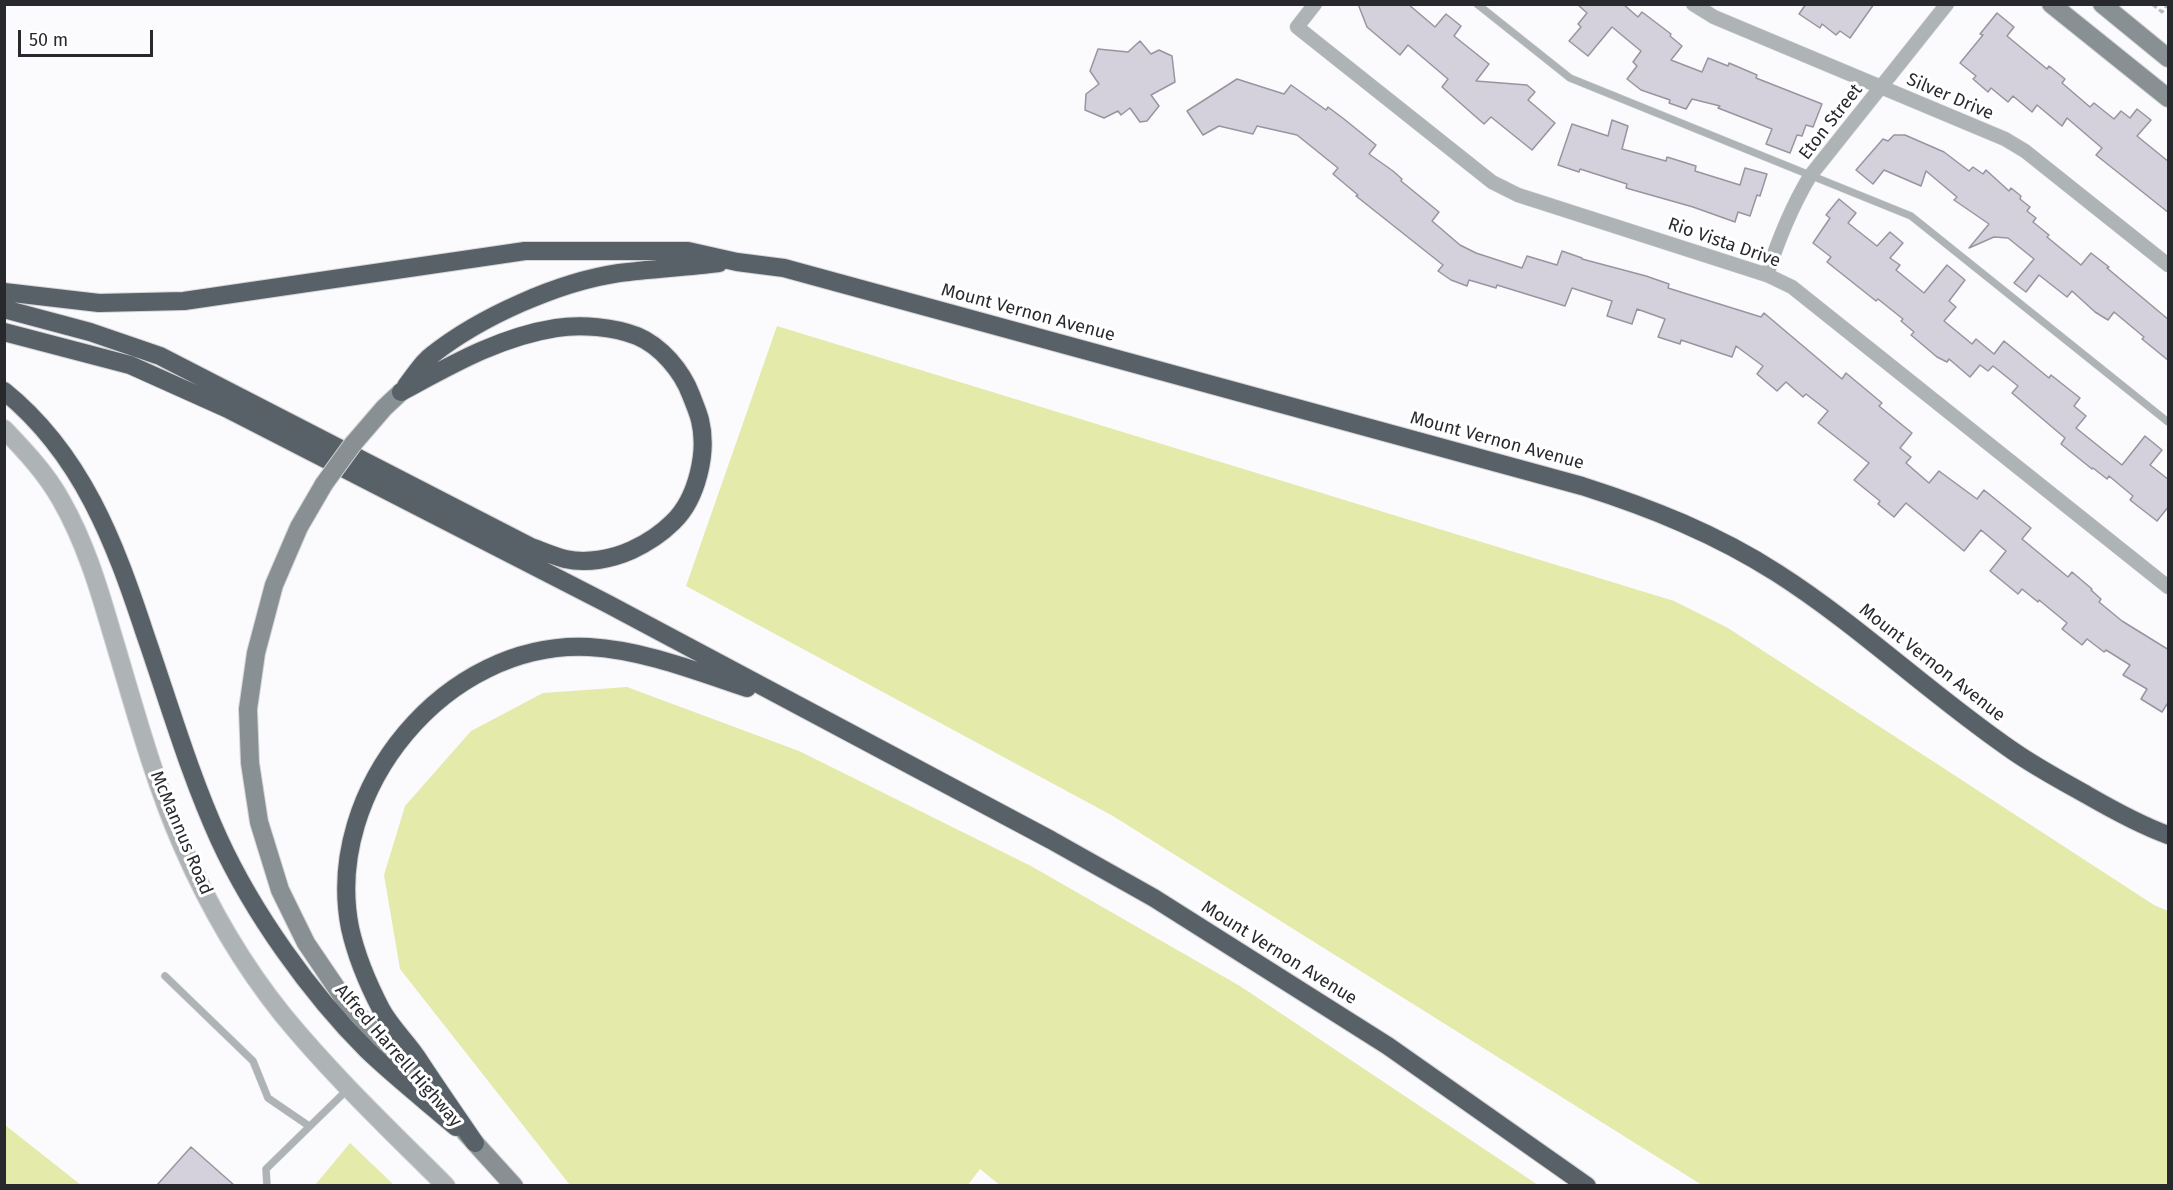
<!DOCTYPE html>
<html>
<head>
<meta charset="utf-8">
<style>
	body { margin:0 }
	#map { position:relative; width:2173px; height:1190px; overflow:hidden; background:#fbfbfe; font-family:"Fira Sans",sans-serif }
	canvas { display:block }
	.frame { position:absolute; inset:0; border:6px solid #27292d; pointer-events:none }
	.scale { position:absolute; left:18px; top:30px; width:135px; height:27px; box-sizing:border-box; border:3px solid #27292d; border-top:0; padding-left:8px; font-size:18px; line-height:21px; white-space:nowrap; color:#27292d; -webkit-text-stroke:4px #fff; paint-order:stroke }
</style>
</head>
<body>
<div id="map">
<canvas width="2173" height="1190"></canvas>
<div class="frame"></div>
<div class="scale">50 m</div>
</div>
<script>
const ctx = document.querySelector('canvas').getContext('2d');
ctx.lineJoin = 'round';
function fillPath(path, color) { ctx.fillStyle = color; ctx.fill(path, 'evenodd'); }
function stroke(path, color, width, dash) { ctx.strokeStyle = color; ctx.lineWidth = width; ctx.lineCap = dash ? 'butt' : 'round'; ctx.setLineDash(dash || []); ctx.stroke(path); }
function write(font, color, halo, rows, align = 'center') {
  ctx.font = font + ' "Fira Sans",sans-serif'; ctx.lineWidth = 6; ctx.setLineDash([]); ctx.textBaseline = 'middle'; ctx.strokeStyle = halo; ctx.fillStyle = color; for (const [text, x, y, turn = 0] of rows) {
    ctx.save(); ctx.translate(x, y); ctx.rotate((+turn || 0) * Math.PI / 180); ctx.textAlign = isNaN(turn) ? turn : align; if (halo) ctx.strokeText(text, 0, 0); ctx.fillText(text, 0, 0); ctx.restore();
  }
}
fillPath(new Path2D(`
	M777,326L1674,601L1728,628L2154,905L2168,911V1185H1702L1113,816L686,586Z
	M627,687L799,751L1031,866L1240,986L1538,1185L1001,1186L980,1169L967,1186L570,1185L400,969L384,875L405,806L471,731L543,693Z
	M5,1125L81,1185H5Z
	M350,1143L394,1185H315Z`), '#e3eaaa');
const building = new Path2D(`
	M1358,4H1408L1435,27L1446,14L1461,26L1454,36L1489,64L1476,81L1527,85L1535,92L1528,100L1555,123L1532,150L1491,117L1484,124L1442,87L1448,79L1408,45L1400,55L1367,27Z
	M1577,4H1623L1638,17L1642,12L1671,34L1670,36L1682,46L1671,60L1702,72L1708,58L1728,66L1729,63L1757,75L1756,78L1822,104L1813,127L1806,125L1802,136L1797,135L1790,153L1766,144L1772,129L1718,108L1720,106L1692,99L1686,109L1669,103L1670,100L1641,90L1627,79L1637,66L1633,62L1641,51L1612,27L1588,56L1569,41L1581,27L1578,24L1587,13Z
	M1806,4H1874L1850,38L1840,31L1836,35L1822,24L1820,28L1799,14Z
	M1997,13L2014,27L2007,36L2047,69L2049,66L2065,79L2062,83L2090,107L2094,103L2114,119L2121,111L2130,118L2137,109L2151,120L2137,136L2169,162V213L2096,155L2102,148L2067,118L2062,126L2037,105L2032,112L2013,96L2008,102L1991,88L1988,92L1973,79L1976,76L1960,63L1983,35L1980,34Z
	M1140,41L1151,54L1159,50L1172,56L1175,82L1151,95L1159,106L1147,121L1140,122L1130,108L1121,115L1118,111L1104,118L1085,110L1086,94L1099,84L1090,71L1098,49L1128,52Z
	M1237,79L1284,94L1291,85L1326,110L1328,107L1344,119L1376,145L1369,154L1393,171L1402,179L1401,181L1439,212L1432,221L1460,245L1476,253L1522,268L1527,256L1557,265L1562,251L1582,258V259L1646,276L1669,284L1668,288L1761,317L1764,313L1842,379L1846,373L1882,403L1879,406L1912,433L1900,448L1911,457L1906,463L1929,483L1939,471L1977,499L1984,490L2031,528L2022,539L2068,577L2072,572L2092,589L2091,590L2101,599L2099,602L2122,621L2169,650V701L2162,712L2141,699L2147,689L2123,675L2130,665L2106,650L2104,652L2087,639L2082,645L2062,629L2067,623L2039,600L2038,602L2022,589L2018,594L1990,571L2006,551L1981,530L1964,551L1906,503L1894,517L1878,504L1880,501L1854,480L1869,463L1818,423L1828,411L1806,394L1803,397L1786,382L1777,391L1757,374L1763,366L1736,346L1732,357L1681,340L1680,344L1658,337L1665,319L1637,309L1632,324L1607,316L1612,301L1572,288L1565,306L1497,285L1496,288L1469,280L1467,286L1451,280L1438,271L1443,265L1356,196L1358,195L1333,174L1338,168L1297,135L1257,126L1253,134L1219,126L1203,135L1187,111Z
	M1612,120L1628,126L1622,149L1666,161L1667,157L1696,166L1695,171L1740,185L1745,168L1767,174L1760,196L1757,195L1750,216L1738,212L1735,222L1693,207L1626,188L1627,184L1580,169L1579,172L1558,165L1572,124L1608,136Z
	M1894,135H1905L1944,152L1969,171L1973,167L1983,174L1986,170L2009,191L2011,188L2021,196L2020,199L2030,207L2027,211L2036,218L2033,222L2049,235L2047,237L2081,265L2091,253L2109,267L2107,268L2169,320V361L2142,339L2144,337L2114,312L2108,320L2095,312L2072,291L2067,297L2039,275L2026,292L2014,283L2034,259L2008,238L1994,237L1969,248L1989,224L1954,200L1957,197L1926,171L1921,186L1884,170L1873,184L1856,170L1883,139L1888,141Z
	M1839,199L1856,213L1848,223L1877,246L1890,232L1903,243L1890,258L1900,265L1896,270L1924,293L1947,265L1965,280L1949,301L1956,307L1944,321L1972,344L1976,339L1994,354L2004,341L2049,378L2051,375L2080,398L2074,406L2086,416L2076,428L2122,465L2145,436L2162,450L2150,465L2169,480V506L2157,521L2130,500L2133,496L2109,476L2107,479L2093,468L2092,469L2061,444L2065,438L2012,393L2018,386L1993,366L1988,371L1980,365L1970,377L1949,359L1947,362L1937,357L1911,335L1914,332L1901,321L1903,319L1878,299L1876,301L1827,262L1831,257L1813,243L1830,218L1826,215Z
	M191,1147L234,1185H157Z`);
fillPath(building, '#d4d1dd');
stroke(building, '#9895a0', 1.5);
const service = new Path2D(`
	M1477,4L1570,78L1911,216L2168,422
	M165,976L253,1061L268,1098L309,1126
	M267,1186L266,1169L347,1090`);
const minor = new Path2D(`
	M1315,4L1297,27L1492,182L1518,195L1767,275L1792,287L2168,587
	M1693,4L1714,17L2005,139L2025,151L2168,265
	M1767,275C1778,240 1791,208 1810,176L1947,4`);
const tertiary = new Path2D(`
	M4,429C25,451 46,473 61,500C84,540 98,585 111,630C133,702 152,776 182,845C208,905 242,964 283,1015C333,1076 390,1130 446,1186`);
const secondary = new Path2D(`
	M2051,4L2168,98
	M2102,4L2168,58
	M353,444L384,408L401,392
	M324,484L299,527L274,585L256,653L248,709L250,763L259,822L280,890L306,943L344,999L444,1109
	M465,1132L514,1186`);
const motorway = new Path2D(`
	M4,292L99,303L184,301L525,251H688L737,262L784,268L1582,486C1651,508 1716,534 1777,573C1860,626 1931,695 2013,751C2036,767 2062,781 2087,795C2113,810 2140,825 2168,835
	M4,309L90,332L160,356L531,547C542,551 553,556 565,559C587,564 612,559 632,550C647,543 661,534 673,522C697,499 708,452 700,420C698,412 694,403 691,395C682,371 661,346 637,336C614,327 581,324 556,328C499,337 451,365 401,392
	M4,332L130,365L228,409L608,604L1051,840L1154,898L1388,1046L1587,1186
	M406,386C414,376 422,362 432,355C480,317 558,282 619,273C652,269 686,267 719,263
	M4,391C82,454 115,543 145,634C169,703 189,773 219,839C253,913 310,993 367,1050C395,1077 427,1102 456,1127
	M475,1143C455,1114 435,1085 416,1056C405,1040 390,1026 381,1009C368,984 356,955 350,928C323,790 446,640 589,647C643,650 696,671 747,688`);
stroke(service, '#d5d5d8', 8);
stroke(minor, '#d5d5d8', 15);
stroke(tertiary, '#d5d5d8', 20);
stroke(secondary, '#d5d5d8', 20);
stroke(motorway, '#d5d5d8', 20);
stroke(new Path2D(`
	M2152,4L2162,12L2168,4`), '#b9babd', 3, [6, 3]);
stroke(service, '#aeb3b6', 7);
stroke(minor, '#aeb3b6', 14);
stroke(tertiary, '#aeb3b6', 18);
stroke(secondary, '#889094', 18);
stroke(motorway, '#576167', 18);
const secondaryBridge = new Path2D(`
	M324,484L353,444`);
stroke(secondaryBridge, '#d5d5d8', 20, []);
stroke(secondaryBridge, '#889094', 18);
write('18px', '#27292d', '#fff', [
	["Silver Drive",1950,97,23],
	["Eton Street",1831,122,-52],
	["Rio Vista Drive",1724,243,19],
	["Mount Vernon Avenue",1028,313,15],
	["Mount Vernon Avenue",1497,441,15],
	["Mount Vernon Avenue",1932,663,38],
	["McMannus Road",181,833,67],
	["Mount Vernon Avenue",1279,953,32],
	["Alfred Harrell Highway",398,1056,49]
]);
</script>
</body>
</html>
